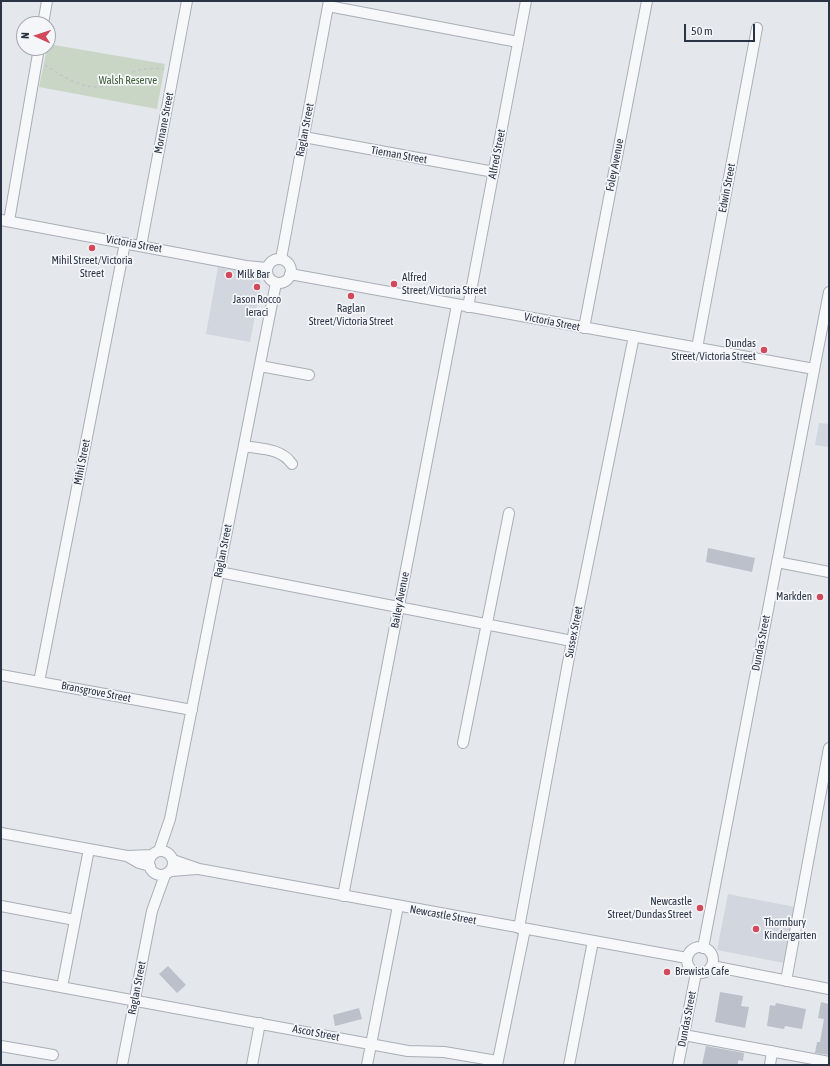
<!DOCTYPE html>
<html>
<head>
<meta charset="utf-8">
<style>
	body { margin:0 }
	#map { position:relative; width:830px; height:1066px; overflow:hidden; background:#e4e7ec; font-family:"Asap Condensed",sans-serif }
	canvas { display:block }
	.frame { position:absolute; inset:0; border:2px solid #2b3445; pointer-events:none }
	.north { position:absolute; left:16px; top:16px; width:40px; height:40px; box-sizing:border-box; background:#f4f6f9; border:1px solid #a4a8b1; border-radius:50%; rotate:273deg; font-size:11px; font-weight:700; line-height:16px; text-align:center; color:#2b3445 }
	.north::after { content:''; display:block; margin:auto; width:14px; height:18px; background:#d1495b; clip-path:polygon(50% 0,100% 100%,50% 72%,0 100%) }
	.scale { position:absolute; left:684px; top:24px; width:71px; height:18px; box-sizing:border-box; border:2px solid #2b3445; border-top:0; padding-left:5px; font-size:12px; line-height:14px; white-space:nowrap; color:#2b3445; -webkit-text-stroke:3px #f4f6f9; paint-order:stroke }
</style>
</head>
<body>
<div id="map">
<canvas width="830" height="1066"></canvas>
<div class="frame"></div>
<div class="north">N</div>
<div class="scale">50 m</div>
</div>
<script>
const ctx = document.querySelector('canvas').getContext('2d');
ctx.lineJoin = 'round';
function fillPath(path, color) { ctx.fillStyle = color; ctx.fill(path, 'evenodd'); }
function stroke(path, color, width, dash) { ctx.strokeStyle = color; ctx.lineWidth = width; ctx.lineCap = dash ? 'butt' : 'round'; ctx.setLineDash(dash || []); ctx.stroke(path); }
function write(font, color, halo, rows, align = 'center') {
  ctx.font = font + ' "Asap Condensed",sans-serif'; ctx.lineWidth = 3.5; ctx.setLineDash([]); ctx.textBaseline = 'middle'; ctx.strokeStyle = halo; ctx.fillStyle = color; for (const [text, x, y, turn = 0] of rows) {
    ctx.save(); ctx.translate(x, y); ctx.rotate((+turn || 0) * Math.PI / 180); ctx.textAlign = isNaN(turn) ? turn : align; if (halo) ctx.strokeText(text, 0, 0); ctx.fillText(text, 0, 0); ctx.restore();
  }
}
fillPath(new Path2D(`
	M218,267L259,274L261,285L250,342L206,334Z
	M819,423L829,424V447L815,445Z
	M728,894L795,907L784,963L717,950Z`), '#d2d6de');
fillPath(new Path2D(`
	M48,44L165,64L157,109L39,87Z`), '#c9d6c5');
fillPath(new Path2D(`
	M708,548L755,558L752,572L706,562Z
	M168,966L186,985L177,993L159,974Z
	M720,992L743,996L741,1006L749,1007L745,1028L715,1022Z
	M821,1002L829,1004V1055L815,1053L817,1042H820L824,1019L818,1018Z
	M776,1003L806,1009L802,1029L785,1026L784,1029L767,1026L770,1005L775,1006Z
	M359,1008L362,1019L335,1026L333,1015Z
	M706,1046L744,1053L743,1061L738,1060V1065H702Z`), '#bbc0ca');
const minor = new Path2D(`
	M328,6L518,42
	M43,24L47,1
	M304,137L494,172
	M1,220L246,266L267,268
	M9,221L39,48
	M141,246L187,1
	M281,259L329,1
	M267 271a12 12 0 1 1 24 0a12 12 0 1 1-24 0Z
	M290,274L814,369
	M468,307L526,1
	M584,328L647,1
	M697,348L757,28
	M260,366L309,375
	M244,446C261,449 281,448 292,464
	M777,562L829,572
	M219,572L572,641
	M1,675L192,710
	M39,682L125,243
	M463,743L509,513
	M1,833L127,856L152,855
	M149 863a12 12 0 1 1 24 0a12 12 0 1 1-24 0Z
	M159,851L170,819L276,283
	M127,856L139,863L150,866
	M173,860L199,869L687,958
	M171,871L197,869
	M343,896L457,305
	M1,906L75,920
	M519,928L572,641L634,336
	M687 960a13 13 0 1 1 26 0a13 13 0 1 1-26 0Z
	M703,948L829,292
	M712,966L829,989
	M1,976L408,1051L444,1052L497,1061
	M786,981L829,748
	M62,987L89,849
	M684,1035L829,1062
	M1,1046L53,1055
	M122,1065L152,911L165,875
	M252,1065L260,1023
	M367,1065L398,906
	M497,1065L525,929
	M569,1065L593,941
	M678,1065L696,973
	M770,1065L772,1051`);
stroke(minor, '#a9aeb7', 12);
stroke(new Path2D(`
	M45,65C63,76 83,91 105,86C116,84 125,75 136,71C145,68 155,68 164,69`), '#c2c5cb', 1.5, [3, 3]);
stroke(minor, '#f7f8fa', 10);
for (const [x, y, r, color] of [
	[92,248,4,"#d1495b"],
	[229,275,4,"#d1495b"],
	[394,284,4,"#d1495b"],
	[257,287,4,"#d1495b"],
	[351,296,4,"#d1495b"],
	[764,350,4,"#d1495b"],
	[820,597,4,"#d1495b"],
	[700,908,4,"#d1495b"],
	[756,929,4,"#d1495b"],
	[667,972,4,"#d1495b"]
]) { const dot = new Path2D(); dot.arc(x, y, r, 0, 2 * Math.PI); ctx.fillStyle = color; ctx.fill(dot); stroke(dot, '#f4f6f9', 1.5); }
write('11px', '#3f6138', '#f4f6f9', [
	["Walsh Reserve",128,81]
]);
write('11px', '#2b3445', '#f4f6f9', [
	["Mornane Street",164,123,-79],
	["Raglan Street",305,130,-79],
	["Alfred Street",497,154,-79],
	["Tiernan Street",399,155,10],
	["Foley Avenue",615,165,-79],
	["Edwin Street",727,188,-79],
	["Victoria Street",134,244,10],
	["Victoria Street",552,322,11],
	["Mihil Street",82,462,-79],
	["Raglan Street",223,551,-79],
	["Bailey Avenue",400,600,-79],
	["Sussex Street",574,632,-79],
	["Dundas Street",761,643,-79],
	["Bransgrove Street",96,692,11],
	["Newcastle Street",443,915,10],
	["Raglan Street",137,988,-79],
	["Dundas Street",687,1019,-79],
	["Ascot Street",316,1033,11]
]);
write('11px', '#2b3445', '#f4f6f9', [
	["Mihil Street/Victoria",92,261,"center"],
	["Street",92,274,"center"],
	["Milk Bar",237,275],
	["Alfred",402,278],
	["Street/Victoria Street",402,291],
	["Jason Rocco",257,300,"center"],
	["Ieraci",257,313,"center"],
	["Raglan",351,309,"center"],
	["Street/Victoria Street",351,322,"center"],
	["Dundas",756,344,"right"],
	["Street/Victoria Street",756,357,"right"],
	["Markden",812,597,"right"],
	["Newcastle",692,902,"right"],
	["Street/Dundas Street",692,915,"right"],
	["Thornbury",764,923],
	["Kindergarten",764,936],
	["Brewista Cafe",675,972]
], 'left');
</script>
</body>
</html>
